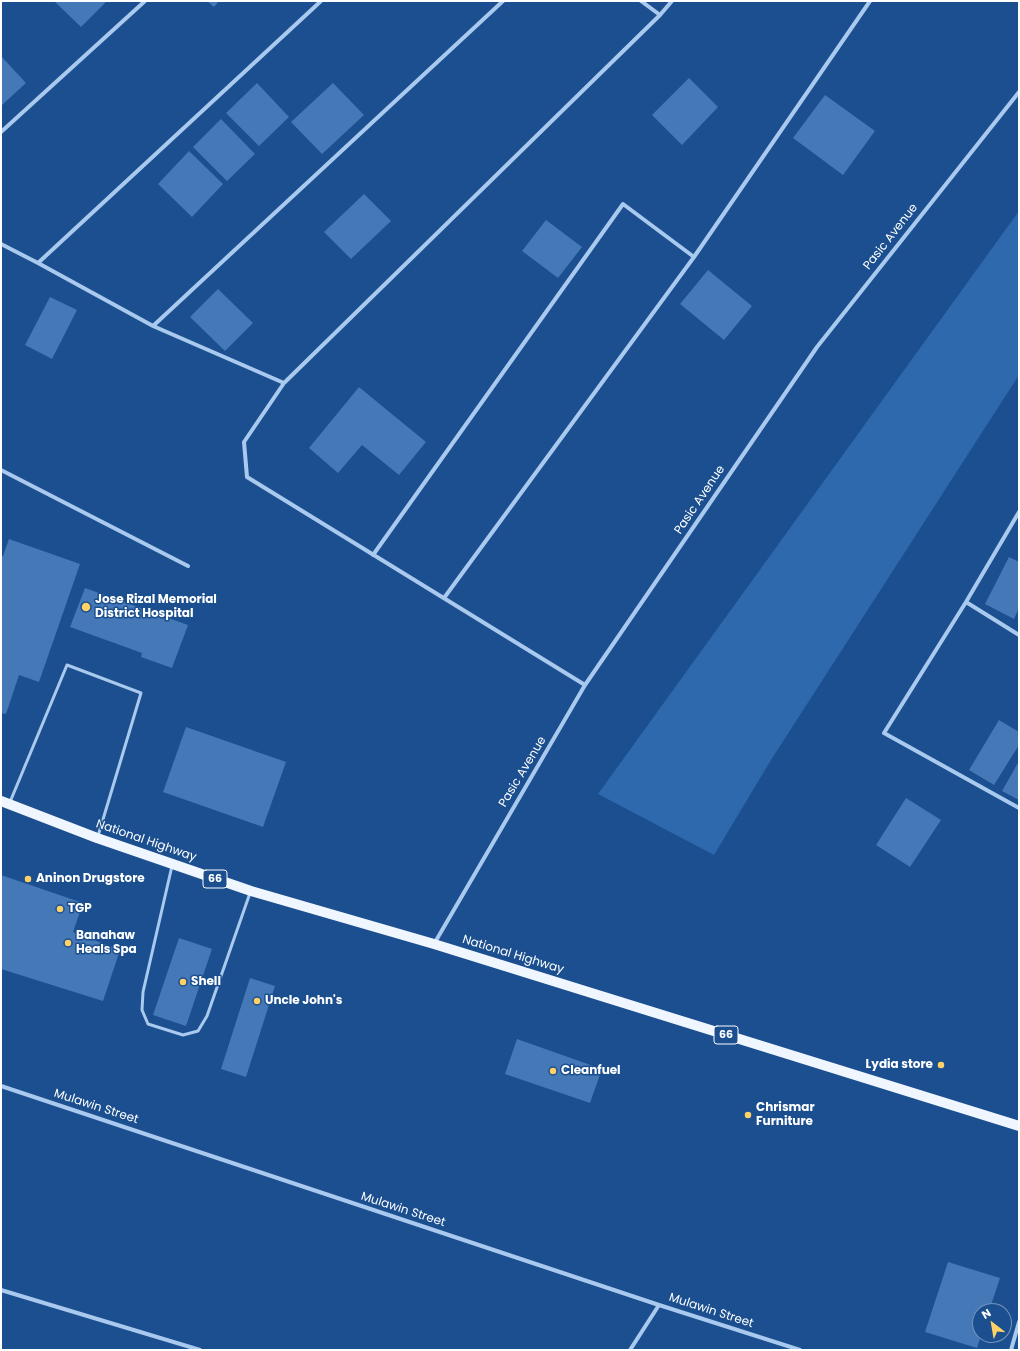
<!DOCTYPE html>
<html>
<head>
<meta charset="utf-8">
<style>
	body { margin:0 }
	#map { position:relative; width:1020px; height:1351px; overflow:hidden; background:#1b4f8f; font-family:Poppins,sans-serif }
	canvas { display:block }
	.frame { position:absolute; inset:0; border:2px solid #fff; pointer-events:none }
	.north { position:absolute; left:972px; top:1303px; width:40px; height:40px; box-sizing:border-box; background:#1b4f8f; border:1px solid #7695bc; border-radius:50%; rotate:329deg; font-size:11px; font-weight:700; line-height:16px; text-align:center; color:#fff }
	.north::after { content:''; display:block; margin:auto; width:14px; height:18px; background:#ffd166; clip-path:polygon(50% 0,100% 100%,50% 72%,0 100%) }
</style>
</head>
<body>
<div id="map">
<canvas width="1020" height="1351"></canvas>
<div class="frame"></div>
<div class="north">N</div>
</div>
<script>
const ctx = document.querySelector('canvas').getContext('2d');
ctx.lineJoin = 'round';
function fillPath(path, color) { ctx.fillStyle = color; ctx.fill(path, 'evenodd'); }
function stroke(path, color, width, dash) { ctx.strokeStyle = color; ctx.lineWidth = width; ctx.lineCap = dash ? 'butt' : 'round'; ctx.setLineDash(dash || []); ctx.stroke(path); }
function write(font, color, halo, rows, align = 'center') {
  ctx.font = font + ' Poppins,sans-serif'; ctx.lineWidth = 3; ctx.setLineDash([]); ctx.textBaseline = 'middle'; ctx.strokeStyle = halo; ctx.fillStyle = color; for (const [text, x, y, turn = 0] of rows) {
    ctx.save(); ctx.translate(x, y); ctx.rotate((+turn || 0) * Math.PI / 180); ctx.textAlign = isNaN(turn) ? turn : align; if (halo) ctx.strokeText(text, 0, 0); ctx.fillText(text, 0, 0); ctx.restore();
  }
}
fillPath(new Path2D(`
	M1019,211V375L771,760L714,855L598,794Z`), '#2e69ad');
fillPath(new Path2D(`
	M54,1H107L81,27Z
	M207,1H219L214,7Z
	M1,56L26,83L1,106Z
	M689,78L718,107L682,145L652,115Z
	M257,83L289,117L259,146L226,113Z
	M333,83L364,115L322,154L291,122Z
	M825,95L875,131L843,175L793,138Z
	M221,119L255,154L227,181L193,147Z
	M189,151L223,184L192,217L158,184Z
	M364,194L391,221L351,259L324,232Z
	M546,220L582,247L558,278L522,251Z
	M708,270L752,306L724,340L680,304Z
	M218,289L253,323L225,351L190,317Z
	M50,297L77,310L52,359L25,345Z
	M359,387L426,442L399,475L362,445L338,473L309,448Z
	M9,539L80,564L39,682L19,675L6,714L1,713V556H3Z
	M1009,557L1019,562V608L1014,619L985,604Z
	M85,588L188,625L172,668L141,657L142,653L70,627Z
	M999,720L1019,732V745L994,785L969,770Z
	M186,727L286,762L263,827L163,792Z
	M1019,761V800L1002,791Z
	M906,798L941,820L910,867L876,845Z
	M1,875L83,903L73,932L120,950L103,1001L1,969Z
	M179,938L212,949L186,1026L153,1015Z
	M250,978L275,986L246,1077L221,1069Z
	M517,1039L602,1069L590,1103L505,1074Z
	M948,1262L1000,1278L989,1311H980V1335H981L977,1348L925,1332Z`), '#4478b7');
stroke(new Path2D(`
	M10,802L67,665L141,693L98,836
	M172,866L143,992L142,1010L148,1024L183,1035L198,1031L207,1016L250,893`), '#a9c9ee', 3);
stroke(new Path2D(`
	M641,1L660,15
	M1,132L145,1
	M1,244L38,263L153,326L284,383
	M38,263L321,1
	M153,326L503,1
	M1,470L188,566
	M1019,512L966,602L884,733L1019,808
	M373,555L623,204L694,257
	M444,598L694,257L870,1
	M966,602L1019,635
	M585,685L247,477L244,442L284,383L660,15L672,1
	M434,944L585,685L817,347L1019,92
	M1,1086L659,1305L800,1350
	M1,1290L200,1350
	M630,1350L659,1305
	M1011,1350L1019,1322`), '#a9c9ee', 4);
stroke(new Path2D(`
	M1,801L97,838L251,891L434,944L1019,1126`), '#f0f6ff', 10);
for (const [x, y, r, color] of [
	[86,607,5,"#ffd166"],
	[28,879,4,"#ffd166"],
	[60,909,4,"#ffd166"],
	[68,943,4,"#ffd166"],
	[183,982,4,"#ffd166"],
	[257,1001,4,"#ffd166"],
	[941,1065,4,"#ffd166"],
	[553,1071,4,"#ffd166"],
	[748,1115,4,"#ffd166"]
]) { const dot = new Path2D(); dot.arc(x, y, r, 0, 2 * Math.PI); ctx.fillStyle = color; ctx.fill(dot); stroke(dot, '#1b4f8f', 1.5); }
for (const [x, y, w] of [
	[215,879,24],
	[726,1035,24]
]) { const box = new Path2D(); box.roundRect(x - w / 2, y - 9, w, 18, 3); ctx.fillStyle = '#1b4f8f'; ctx.fill(box); stroke(box, '#fff', 1); }
write('bold 11px', '#fff', null, [
	["66",215,879],
	["66",726,1035]
]);
write('12px', '#fff', '#1b4f8f', [
	["Pasic Avenue",891,237,-52],
	["Pasic Avenue",700,500,-56],
	["Pasic Avenue",523,772,-59],
	["National Highway",146,841,19],
	["National Highway",513,955,17],
	["Mulawin Street",96,1107,18],
	["Mulawin Street",403,1210,18],
	["Mulawin Street",711,1311,18]
]);
write('bold 12px', '#fff', '#1b4f8f', [
	["Jose Rizal Memorial",95,600],
	["District Hospital",95,614],
	["Aninon Drugstore",36,879],
	["TGP",68,909],
	["Banahaw",76,936],
	["Heals Spa",76,950],
	["Shell",191,982],
	["Uncle John's",265,1001],
	["Lydia store",933,1065,"right"],
	["Cleanfuel",561,1071],
	["Chrismar",756,1108],
	["Furniture",756,1122]
], 'left');
</script>
</body>
</html>
